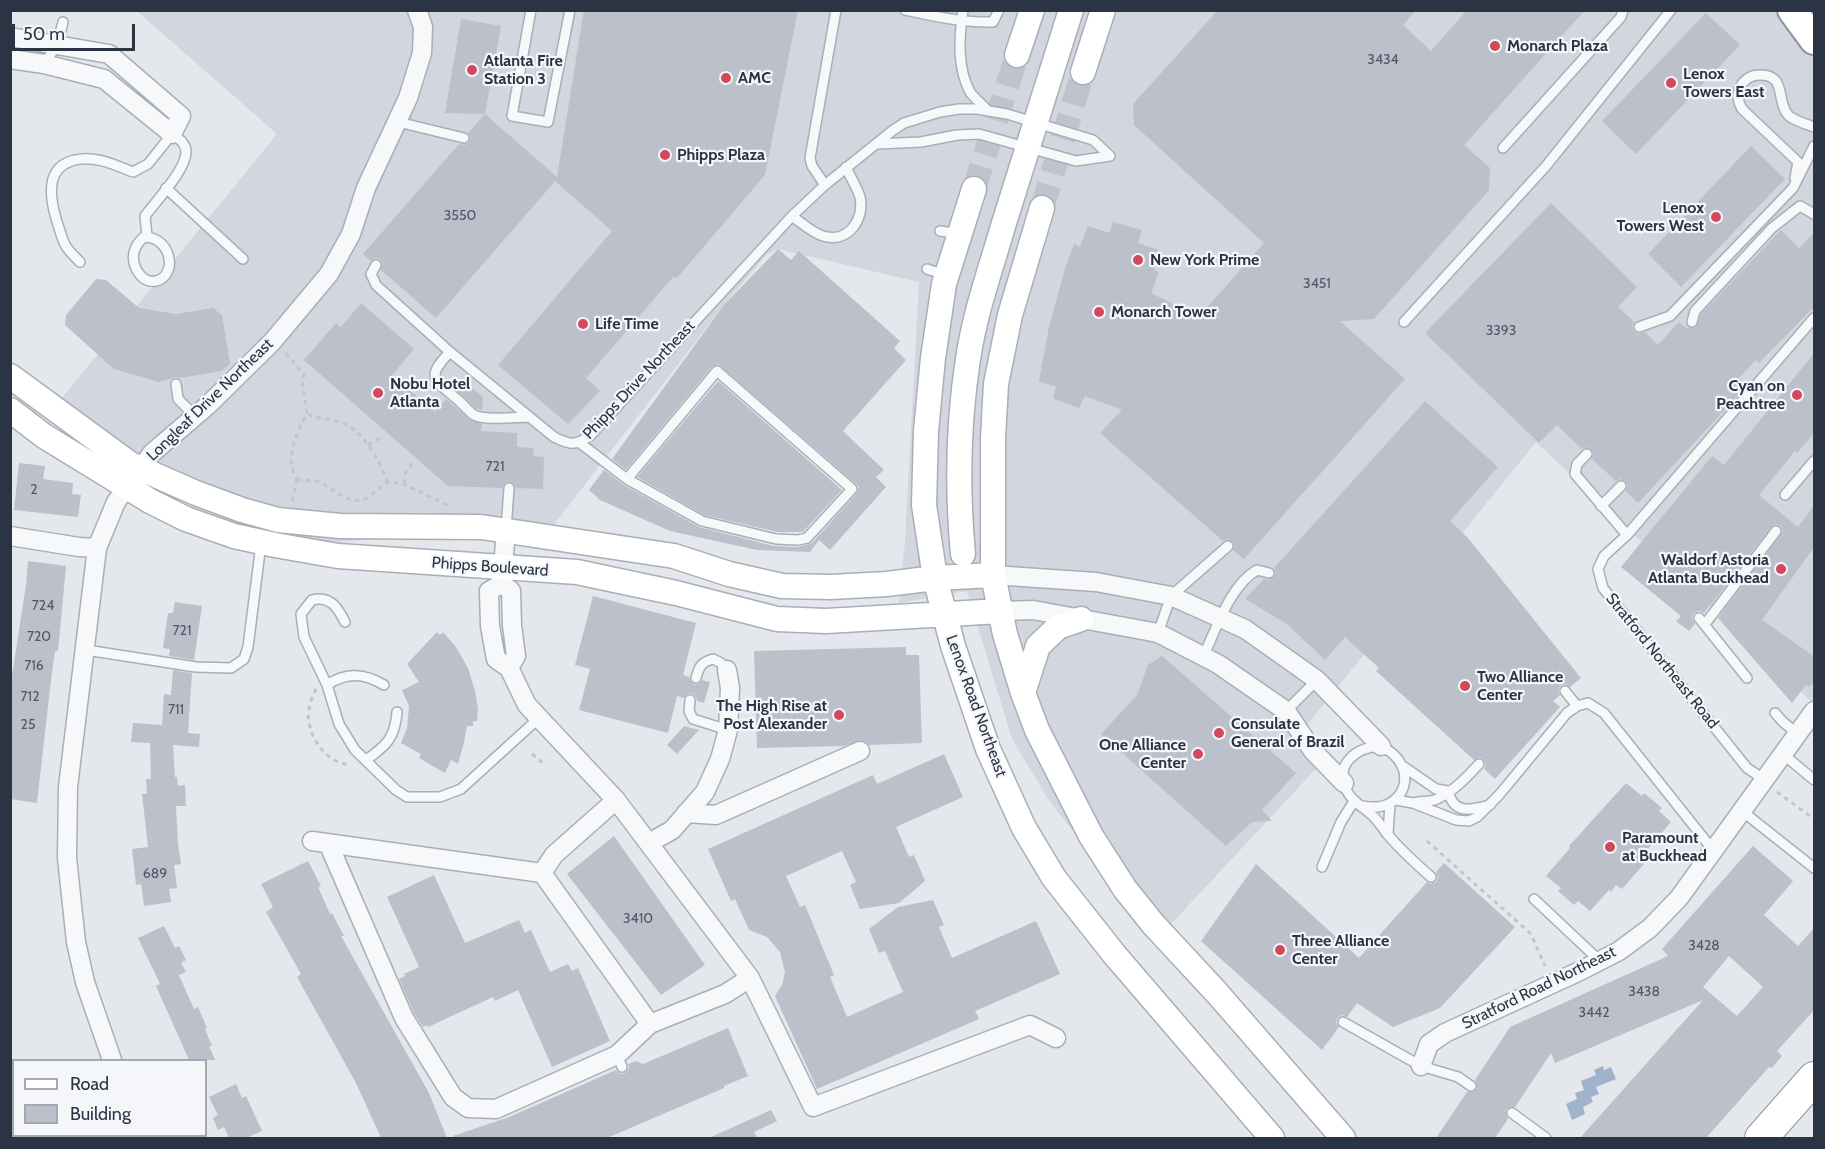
<!DOCTYPE html>
<html>
<head>
<meta charset="utf-8">
<style>
	body { margin:0 }
	#map { position:relative; width:1825px; height:1149px; overflow:hidden; background:#e4e7ec; font-family:Cabin,sans-serif }
	canvas { display:block }
	.frame { position:absolute; inset:0; border:12px solid #2b3445; pointer-events:none }
	.legend { position:absolute; left:12px; top:1059px; width:195px; height:78px; box-sizing:border-box; background:#f4f6f9; border:2px solid #a4a8b1; margin:0; padding:8px 10px; list-style:none; font-size:18px; color:#2b3445 }
	.legend li { display:flex; align-items:center; gap:12px; height:30px }
	.legend b { width:30px; border:2px solid #a4a8b1 }
	.scale { position:absolute; left:12px; top:24px; width:123px; height:27px; box-sizing:border-box; border:3px solid #2b3445; border-top:0; padding-left:8px; font-size:18px; line-height:21px; white-space:nowrap; color:#2b3445; -webkit-text-stroke:4px #f4f6f9; paint-order:stroke }
</style>
</head>
<body>
<div id="map">
<canvas width="1825" height="1149"></canvas>
<div class="frame"></div>
<ul class="legend">
<li><b style="height:8px;background:#fff"></b>Road</li>
<li><b style="height:16px;background:#bbc0ca"></b>Building</li>
</ul>
<div class="scale">50 m</div>
</div>
<script>
const ctx = document.querySelector('canvas').getContext('2d');
ctx.lineJoin = 'round';
function fillPath(path, color) { ctx.fillStyle = color; ctx.fill(path, 'evenodd'); }
function stroke(path, color, width, dash) { ctx.strokeStyle = color; ctx.lineWidth = width; ctx.lineCap = dash ? 'butt' : 'round'; ctx.setLineDash(dash || []); ctx.stroke(path); }
function write(font, color, halo, rows, align = 'center') {
  ctx.font = font + ' Cabin,sans-serif'; ctx.lineWidth = 4.5; ctx.setLineDash([]); ctx.textBaseline = 'middle'; ctx.strokeStyle = halo; ctx.fillStyle = color; for (const [text, x, y, turn = 0] of rows) {
    ctx.save(); ctx.translate(x, y); ctx.rotate((+turn || 0) * Math.PI / 180); ctx.textAlign = isNaN(turn) ? turn : align; if (halo) ctx.strokeText(text, 0, 0); ctx.fillText(text, 0, 0); ctx.restore();
  }
}
fillPath(new Path2D(`
	M137,11H1814V704L1536,442L1298,736L1326,758L1158,938L1050,802L1012,739L967,591L899,603L905,541L919,282L778,249L767,254L724,305L542,540L475,533L317,543L223,514L57,404L277,134Z`), '#d2d6de');
fillPath(new Path2D(`
	M1603,1066L1604,1070L1611,1067L1616,1079L1596,1087L1599,1094L1591,1097L1593,1102L1583,1107L1585,1114L1572,1120L1566,1104L1577,1099L1575,1093L1584,1090L1581,1081L1596,1075L1594,1070Z`), '#9fb4cc');
fillPath(new Path2D(`
	M584,10H798L765,175L677,278L673,277L586,378L600,391L568,424L498,365L612,231L556,182V180L436,318L381,270L383,264L380,259L375,258L371,261L363,254L459,144L465,145L469,142L471,137L468,133L485,114L557,177Z
	M1218,10H1416L1403,25L1431,51L1467,10H1585L1464,145L1490,168L1489,190L1374,319L1340,321L1405,379L1244,559L1233,550L1235,545L1233,541L1227,539L1223,541L1100,433L1122,410L1085,396L1079,408L1053,398L1056,387L1039,381L1049,327L1066,265L1074,244L1080,247L1088,226L1109,233L1113,222L1142,230L1138,243L1158,250L1154,270L1159,272L1151,293L1173,304L1195,321L1264,243L1134,125L1133,104Z
	M1706,13L1740,45L1636,154L1602,121Z
	M461,19L501,26L485,114L445,113Z
	M1751,146L1785,179L1681,287L1648,254Z
	M1551,203L1637,287L1618,307L1634,322L1632,326L1634,332L1638,334L1645,332L1658,345L1679,322L1686,328L1696,327L1701,314L1781,230L1799,248L1815,232V306L1759,363L1756,360L1739,378L1747,386L1638,503L1626,491L1628,485L1625,481L1620,479L1616,481L1592,459L1594,453L1591,449L1586,447L1582,449L1557,425L1539,443L1425,333Z
	M778,249L791,260L799,251L900,341L894,348L906,360L843,431L884,470L876,477L886,487L830,550L819,540L810,552L757,550L670,531L600,500L589,490L604,470L624,485L699,527L774,546L798,547L812,543L857,493L859,487L856,484L718,364L712,367L626,470L612,459L724,305Z
	M96,279L106,280L139,308L176,314L213,308L222,315L230,364L222,371L180,378L175,377L159,382L114,369L65,325L66,315Z
	M361,303L414,349L392,375L435,412L446,399L470,420L482,424L481,431L517,433V447L534,448L533,456L544,457L543,489L516,488L513,483L509,481L504,484L502,488L448,486L304,360L336,323L341,327Z
	M1815,352V432L1797,453L1795,451L1759,495L1798,527L1815,504V546L1762,620L1815,657V680L1809,687L1806,685L1792,703L1718,618L1781,535L1783,531L1781,526L1776,524L1771,527L1704,613L1699,611L1694,613L1692,618L1695,624L1689,631L1676,621L1681,616L1621,567L1712,456L1724,465Z
	M463,380L483,397L482,410L476,408L455,389Z
	M718,381L842,490L803,532H777L704,515L637,477Z
	M1425,401L1498,467L1450,521L1468,538L1581,678L1570,687L1565,684L1560,686L1558,691L1560,695L1553,701L1560,707L1495,779L1484,769L1486,765L1484,760L1480,757L1474,760L1376,671L1379,668L1345,637L1325,660L1287,624L1245,599L1264,579L1270,580L1274,577L1276,572L1274,568Z
	M19,463L45,466L43,479L73,483L72,494L81,495L78,517L14,510Z
	M28,561L66,566L58,651H55L51,680L37,803L10,799L11,682L26,585Z
	M593,596L696,623L683,675L689,677L691,682L695,685L700,683L702,680L710,682L704,703L697,701L696,697L691,693L687,694L684,698L677,696L668,733L579,710L590,669L575,665Z
	M175,602L202,606L194,660L169,656L170,649L163,648L168,613H173Z
	M437,632L440,635L443,632L456,647L468,668L475,691L478,709L477,721H473V726H467L464,742L458,764L451,760L445,773L419,758L421,754L401,743L407,728L409,706L402,690L419,682L407,664Z
	M906,647V655H919L922,743L869,745L861,740L844,746L757,748L754,651Z
	M1162,656L1296,773L1262,810L1272,821L1252,822L1226,846L1101,734L1137,695L1148,665Z
	M173,670L192,673L188,733L200,734L199,747L173,745L175,777H177L178,786L185,785L186,806H176L178,844L181,864L174,865L177,888L169,889L171,902L144,906L141,884L136,885L132,849L148,847L142,794H147L146,779H151L150,743L131,742L133,723L162,725L164,694L171,695Z
	M684,726L699,730L677,754L667,745Z
	M944,754L963,797L896,827L909,857L914,855L925,881L899,903L860,909L850,885L856,882L842,851L786,876L800,907L805,905L834,975L830,977L847,1017L903,992L885,951L879,953L869,929L898,907L933,900L944,925L939,927L952,958L1036,921L1060,974L975,1011L979,1019L817,1089L775,996L782,985L785,972L780,952L767,937L749,930L735,899L731,901L708,849L873,775L877,784Z
	M1626,783L1642,796L1644,793L1662,808L1659,811L1671,822L1646,851L1651,856L1622,889L1616,885L1611,892L1609,890L1590,911L1578,901L1574,905L1558,891L1561,888L1546,876L1570,848L1569,846Z
	M614,836L705,965L661,995L567,874Z
	M1753,846L1793,881L1764,915L1798,946L1815,927V1009L1777,1051L1782,1056L1772,1068L1769,1067L1706,1138H1580L1703,1000L1555,1063L1551,1053L1515,1107H1510L1506,1110V1115L1508,1119L1495,1138H1436L1467,1092H1473L1477,1089V1084L1475,1080L1510,1027L1668,956L1662,949ZM1729,956L1763,987L1737,1016L1703,987Z
	M308,861L321,886L318,887L330,914L332,913L344,936H341L429,1093L447,1138H381L356,1083L297,977L301,974L266,912L273,907L261,884Z
	M1444,863L1515,927L1440,1008L1393,1027L1357,1003L1347,1017L1342,1015L1337,1018L1336,1023L1339,1027L1322,1050L1201,941L1256,864L1359,958L1427,882L1430,884L1436,882L1438,878L1436,872Z
	M434,875L465,943L519,920L525,933L531,930L550,972L568,964L572,971L578,968L610,1041L552,1067L518,990L495,1001L493,997L428,1027L427,1025L423,1027L414,1013L399,979L405,976L404,974L419,967L387,897Z
	M164,926L175,948L179,946L186,960L181,963L186,972L179,975L194,1009L198,1007L207,1028L205,1029L212,1046H209L215,1060H189L156,986L160,984L138,938Z
	M728,1028L748,1076L724,1086V1088L607,1138H454L453,1136L509,1117L616,1070L621,1074L625,1073L629,1068L628,1064L636,1061L643,1064Z
	M236,1084L242,1098L246,1096L262,1131L246,1138H229L224,1127L218,1130L213,1118L218,1115L209,1097Z
	M771,1110L777,1121L754,1132L757,1138H709Z`), '#bbc0ca');
stroke(new Path2D(`
	M974,189L1017,55
	M1042,208L1083,72`), '#bfc3cb', 24, [24, 12]);
const service = new Path2D(`
	M531,10L512,116L548,122L570,10
	M905,10C934,16 963,23 993,22L999,10
	M963,10C959,37 957,68 970,92C974,98 982,104 987,110
	M44,64L57,45L63,22
	M398,122L464,138
	M877,144L921,142L957,135L979,134L1076,161L1110,156
	M1503,148L1621,17L1623,10
	M1795,178L1798,162L1742,109C1738,102 1736,95 1740,87C1744,80 1751,75 1759,75C1788,74 1775,102 1789,116C1795,121 1806,124 1814,127
	M825,185L812,166L810,158L836,10
	M166,188L243,259
	M792,216C802,223 812,233 823,236C848,244 865,219 860,197C857,187 850,177 846,167
	M940,231L959,234
	M144,237C172,237 178,276 156,281C141,284 131,265 134,252C136,245 139,242 144,237Z
	M80,262C76,258 71,253 67,248C62,241 60,230 57,222C50,199 44,167 75,160C95,155 115,165 133,172L148,164L172,134C178,138 186,143 186,152C186,170 156,201 145,216L147,236
	M376,265L371,274L376,285L450,352L554,437C570,445 575,446 590,436L792,216L825,185L892,131L904,123L940,112L959,109H977L1007,114L1093,140L1110,156
	M927,269L945,275
	M1404,322L1546,166L1671,10
	M1692,322L1695,311L1772,228L1800,206L1814,214
	M1639,327L1670,316L1793,188L1814,146
	M450,352C426,377 433,379 457,399C462,403 468,411 474,415C485,421 517,417 530,417
	M176,384L178,399L195,416
	M580,443L627,479L702,521L776,539L798,540L807,538L852,489L717,371L627,479
	M1587,454L1577,464L1575,474L1627,535
	M1785,495L1814,461
	M1601,506L1621,486
	M506,530L509,488
	M1699,618L1747,678
	M345,622C338,608 330,595 312,600L301,614L304,637L327,685L339,724L355,750L396,790L407,797H440L461,789L539,718
	M1705,624L1776,531
	M1158,633L1171,596L1228,546
	M86,650L196,667L231,668L244,659L248,647L261,544
	M1203,657C1216,630 1230,585 1257,570L1269,573
	M696,678C699,667 701,662 713,659L721,663L727,670
	M327,685C347,672 364,673 384,685
	M1565,691L1577,706
	M690,700L689,711L693,719L728,730
	M1286,711L1317,680
	M1775,713L1783,722L1798,734
	M1783,754L1814,780
	M366,760C386,746 395,738 397,712
	M1404,767L1436,789L1448,791
	M1765,780L1747,768L1603,588L1598,569L1604,556L1627,535L1814,318
	M1448,791C1454,815 1470,810 1490,805
	M1396,800L1413,803L1456,820L1469,821L1477,817L1499,795L1567,713L1577,706L1588,703L1604,713L1713,850
	M1413,803C1421,801 1431,802 1437,799C1454,791 1467,777 1479,764
	M1363,806C1406,815 1422,766 1381,746C1357,747 1333,764 1347,791C1352,802 1365,808 1374,817C1379,822 1383,829 1388,835C1401,850 1416,864 1431,877
	M1742,811L1814,868
	M1388,834L1390,804
	M1322,867L1341,822L1354,801
	M1534,899L1600,961
	M1343,1022L1421,1066L1458,1077L1471,1086
	M617,1055L622,1067
	M1512,1113L1546,1138`);
const minor = new Path2D(`
	M10,37L109,54L181,116L172,134L104,79L44,64L10,59
	M506,530L502,580L498,586L489,591L490,626L496,659L509,668L527,705L616,800L750,978L813,1107L1030,1025L1056,1038
	M10,536L79,547L97,548
	M993,575L1096,582L1171,596L1245,629L1317,680L1381,746
	M502,580L505,586L511,591L512,625L516,656L509,668
	M1001,611L1033,610L1158,633L1218,664L1286,711L1313,751L1344,783
	M686,813L716,815L860,751
	M312,841L542,873L650,1024
	M328,843L404,1018L453,1097L468,1108L496,1109L617,1055L650,1024L725,994L750,978
	M649,843L672,830L705,792L720,759L728,730L730,688L727,670
	M542,873L554,855L616,800
	M112,1060L85,982L76,942L67,858L68,787L97,548L116,502L152,453L207,406L272,342L329,274L351,234L366,188L408,98L422,53L423,27L417,10
	M1421,1066L1429,1044L1445,1033L1580,971L1619,951L1650,928L1679,898L1814,711
	M148,1136L149,1138`);
const secondary = new Path2D(`
	M1017,55L1032,10
	M1083,72L1103,10
	M974,189L944,284L933,358L926,431L924,505L935,578L953,646L988,749L1024,828L1054,878L1114,954L1272,1138
	M1042,208L1010,315L996,384L993,438V575L1005,634L1023,693L1037,730L1091,836L1125,889L1153,924L1217,993L1343,1138
	M10,376L130,464L196,493L242,510L278,520L340,526L481,527L674,556L729,574L782,586L831,587L887,584L935,578L993,575
	M10,410L44,436L150,501L186,519L234,536L275,545L338,556L577,572L676,593L777,619L826,621L1001,611
	M963,554C957,489 958,423 968,359C975,312 991,268 1004,223C1026,152 1048,81 1071,10
	M1023,693L1038,646L1058,627L1081,619`);
const trunk = new Path2D(`
	M1792,10L1814,40`);
const motorway = new Path2D(`
	M1761,1138L1814,1078`);
stroke(service, '#a9aeb7', 12);
stroke(minor, '#a9aeb7', 21);
stroke(secondary, '#a9aeb7', 27);
stroke(trunk, '#8b94a3', 32);
stroke(motorway, '#8b94a3', 34);
stroke(new Path2D(`
	M286,353L304,375L302,381L307,414C296,432 284,461 297,479
	M308,414C320,420 333,418 345,424C365,434 381,462 387,482
	M368,445L381,437
	M297,479L320,482L346,498L360,501L369,497L387,482L404,484L451,507
	M404,484L406,472L412,463
	M292,501L297,479
	M316,689C310,701 306,714 310,727C314,745 332,765 350,764
	M532,754L544,764
	M1777,792L1814,819
	M1427,841L1531,934L1545,966`), '#c2c5cb', 3, [4.5, 4.5]);
stroke(service, '#f7f8fa', 9);
stroke(minor, '#f7f8fa', 18);
stroke(secondary, '#fff', 24);
stroke(trunk, '#fff', 28);
stroke(motorway, '#fff', 32);
for (const [x, y, r, color] of [
	[1495,46,6,"#d1495b"],
	[472,70,6,"#d1495b"],
	[726,78,6,"#d1495b"],
	[1671,83,6,"#d1495b"],
	[665,155,6,"#d1495b"],
	[1716,217,6,"#d1495b"],
	[1138,260,6,"#d1495b"],
	[1099,312,6,"#d1495b"],
	[583,324,6,"#d1495b"],
	[378,393,6,"#d1495b"],
	[1797,395,6,"#d1495b"],
	[1781,569,6,"#d1495b"],
	[1465,686,6,"#d1495b"],
	[839,715,6,"#d1495b"],
	[1219,733,6,"#d1495b"],
	[1198,754,6,"#d1495b"],
	[1610,847,6,"#d1495b"],
	[1280,950,6,"#d1495b"]
]) { const dot = new Path2D(); dot.arc(x, y, r, 0, 2 * Math.PI); ctx.fillStyle = color; ctx.fill(dot); stroke(dot, '#f4f6f9', 2); }
write('14px', '#4f5766', null, [
	["3434",1383,60],
	["3550",460,216],
	["3451",1317,284],
	["3393",1501,331],
	["721",495,467],
	["2",34,490],
	["724",43,606],
	["721",182,631],
	["720",39,637],
	["716",34,666],
	["712",30,697],
	["711",176,710],
	["25",28,725],
	["689",155,874],
	["3410",638,919],
	["3428",1704,946],
	["3438",1644,992],
	["3442",1594,1013]
]);
write('bold 16px', '#2b3445', '#f4f6f9', [
	["Monarch Plaza",1507,46],
	["Atlanta Fire",484,61],
	["Station 3",484,79],
	["Lenox",1683,74],
	["Towers East",1683,92],
	["AMC",738,78],
	["Phipps Plaza",677,155],
	["Lenox",1704,208,"right"],
	["Towers West",1704,226,"right"],
	["New York Prime",1150,260],
	["Monarch Tower",1111,312],
	["Life Time",595,324],
	["Nobu Hotel",390,384],
	["Atlanta",390,402],
	["Cyan on",1785,386,"right"],
	["Peachtree",1785,404,"right"],
	["Waldorf Astoria",1769,560,"right"],
	["Atlanta Buckhead",1769,578,"right"],
	["Two Alliance",1477,677],
	["Center",1477,695],
	["The High Rise at",827,706,"right"],
	["Post Alexander",827,724,"right"],
	["Consulate",1231,724],
	["General of Brazil",1231,742],
	["One Alliance",1186,745,"right"],
	["Center",1186,763,"right"],
	["Paramount",1622,838],
	["at Buckhead",1622,856],
	["Three Alliance",1292,941],
	["Center",1292,959]
], 'left');
write('16px', '#2b3445', '#f4f6f9', [
	["Phipps Drive Northeast",639,380,-47],
	["Longleaf Drive Northeast",210,400,-44],
	["Phipps Boulevard",490,567,4],
	["Stratford Northeast Road",1662,661,51],
	["Lenox Road Northeast",976,706,70],
	["Stratford Road Northeast",1539,988,-26]
]);
</script>
</body>
</html>
